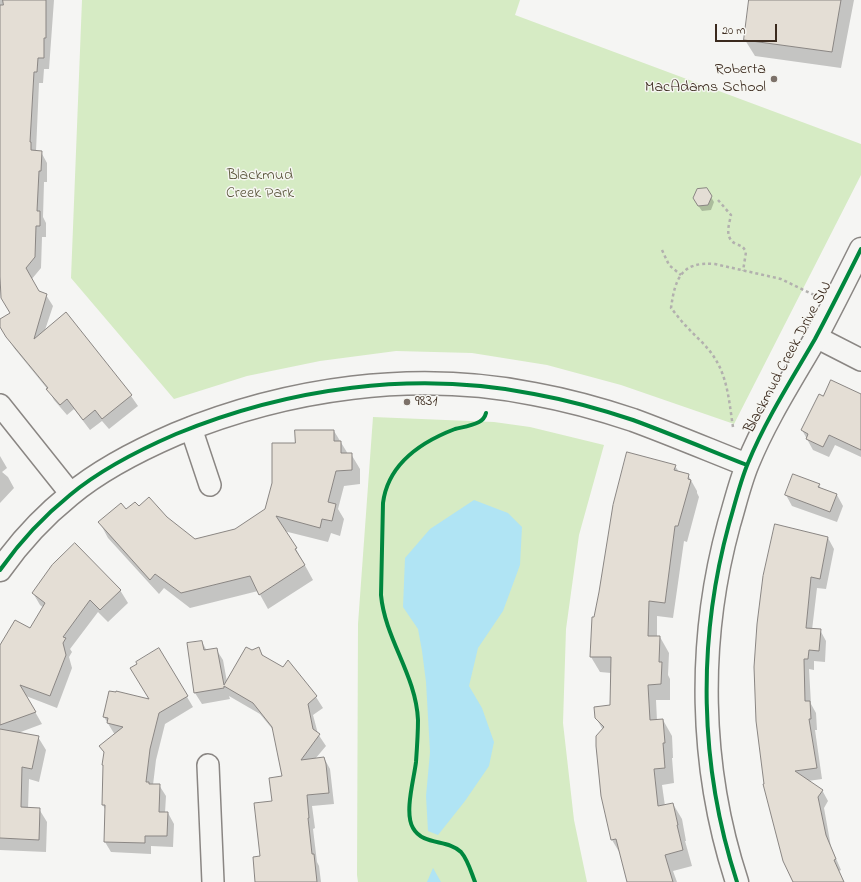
<!DOCTYPE html>
<html>
<head>
<meta charset="utf-8">
<style>
	body { margin:0 }
	#map { position:relative; width:861px; height:882px; overflow:hidden; background:#f5f5f3; font-family:"Indie Flower",sans-serif }
	canvas { display:block }
	.scale { position:absolute; left:715px; top:24px; width:62px; height:18px; box-sizing:border-box; border:2px solid #3b2a1e; border-top:0; padding-left:5px; font-size:12px; line-height:14px; white-space:nowrap; color:#3b2a1e; -webkit-text-stroke:3px #f6f6f2; paint-order:stroke }
</style>
</head>
<body>
<div id="map">
<canvas width="861" height="882"></canvas>
<div class="scale">20 m</div>
</div>
<script>
const ctx = document.querySelector('canvas').getContext('2d');
ctx.lineJoin = 'round';
function fillPath(path, color) { ctx.fillStyle = color; ctx.fill(path, 'evenodd'); }
function stroke(path, color, width, dash) { ctx.strokeStyle = color; ctx.lineWidth = width; ctx.lineCap = dash ? 'butt' : 'round'; ctx.setLineDash(dash || []); ctx.stroke(path); }
function write(font, color, halo, rows, align = 'center') {
  ctx.font = font + ' "Indie Flower",sans-serif'; ctx.lineWidth = 3; ctx.setLineDash([]); ctx.textBaseline = 'middle'; ctx.strokeStyle = halo; ctx.fillStyle = color; for (const [text, x, y, turn = 0] of rows) {
    ctx.save(); ctx.translate(x, y); ctx.rotate((+turn || 0) * Math.PI / 180); ctx.textAlign = isNaN(turn) ? turn : align; if (halo) ctx.strokeText(text, 0, 0); ctx.fillText(text, 0, 0); ctx.restore();
  }
}
fillPath(new Path2D(`
	M82,0H520L515,15L861,144V175L734,424L621,385L547,365L472,353L396,351L320,361L247,376L174,399L71,278Z
	M373,417L494,422L530,427L604,445L579,535L566,629L563,723L574,820L587,882H358L357,875L358,624Z`), '#d6ebc4');
fillPath(new Path2D(`
	M474,500L508,513L522,527L520,565L503,611L478,648L469,686L482,708L494,742L489,766L465,801L438,835L428,831L426,796L430,752L426,682L422,651L418,629L403,607L405,558L430,529Z
	M433,868L441,882H427Z`), '#b0e4f4');
fillPath(new Path2D(`
	M0,0H54L49,69H44L43,83H39L36,151L41,152L47,163V182H44L43,217L46,223V237H42L41,268L31,280L39,292L46,295L53,306L45,330L131,396L138,406L109,429L102,421L90,430L74,409L67,415L54,400L49,391L14,348L0,325V320L11,314L1,283H0Z
	M750,0H854L841,68L755,56L745,40Z
	M711,197L714,202L711,210L702,211L697,204Z
	M861,395V457L835,445L829,457L813,450L802,430L824,397Z
	M334,431L348,454H351L360,469V484L344,486L338,509L344,519L340,536L331,533L328,542L284,531L296,549L313,580L268,609L258,591L190,608L164,588L159,594L108,538L100,523L126,511L138,507L166,518L195,540L236,530L266,509L296,444Z
	M0,456L7,468L2,472L8,477L14,488L0,503Z
	M675,466L679,472L688,475L697,491V493L699,497L687,542L684,541L673,618L657,616V637H660L669,653L668,675L670,679V700H656L657,721L663,720L672,736L673,758H672L674,783L662,785L665,806L673,804L682,819L686,841H685L692,866L673,871L677,882H629L621,855L612,840L603,730L596,718L611,706V673L600,672L591,657L595,618Z
	M819,485L821,489L837,495L843,506L837,522L792,506L786,495Z
	M776,525L828,538L834,549L826,589L817,588L812,630H820L826,641L825,662L814,661V670L809,669L811,704L816,713L817,730H815L822,779L808,781L822,790L828,801L824,808L831,847L841,870L839,871L844,882H794Z
	M120,590L128,603L108,622L98,612L70,649L72,652L69,657L72,668L57,708L26,696L42,724L18,733L38,737L46,750L39,782L29,779L28,809H39L47,822L46,852L0,850V650L30,630L44,608L40,605L33,593Z
	M202,642L207,651L216,649L223,660L227,682L252,652L259,649L264,657L283,668L288,662L316,697L323,708L313,715L318,734L326,746L315,759L324,758L330,769L334,804L312,806L315,828L313,829L317,862L319,866L321,882H257L273,802L283,777L274,731L260,714L229,696L230,699L202,704L195,693L188,644Z
	M159,650L193,707L165,724L156,760L153,785H159L166,796L165,813H168L174,824L173,847L151,846V854L111,852L105,842L106,811L103,805L105,754L100,747L115,735L104,717L151,701Z`), '#0003');
const building = new Path2D(`
	M3,0H46V38H44V58H38L37,72H34L30,142H31V150L42,151L41,171H39L37,211H40V226H36L35,257L26,268L39,291L47,294L34,339L66,312L132,395L102,419L95,410L83,420L67,399L60,405L46,389L48,388L6,337L0,327V319L10,313L1,298L0,277V5H3Z
	M749,0H841L832,52L744,40Z
	M707,188L712,196L708,205L698,206L693,198L697,189Z
	M831,380L861,394V450L829,435L823,447L806,439L808,434L801,430L819,394L823,396Z
	M295,430H334V441H341V453H352V470L336,471L328,502L336,504L332,521L322,519L320,528L276,516L297,548L295,549L305,565L259,595L250,576L181,593L155,574L150,580L98,522L121,503L126,509L135,502L139,506L149,497L167,517L195,539L235,529L265,509L272,483V443H295Z
	M627,452L676,465L674,470L689,474L688,479L691,480L678,526H675L665,603L649,601L648,636H660L659,662H662L661,684L648,685L650,720L663,719L665,743H663L665,768L654,769L658,806L673,803L678,825H677L683,850L665,855L673,882H627L616,839L611,840L601,796L596,746V736L604,727L595,718L594,707L610,705L611,657H590L592,617H594L599,592L613,505Z
	M793,474L820,484L818,487L837,494L830,512L785,495Z
	M775,524L828,537L820,579L811,577L806,628L821,629L819,651L809,650L808,659H804L805,701H810L811,719H809L817,768L795,771L823,790L818,797L826,835L836,859L834,860L844,882H793L783,861L763,784H764L756,721L754,667L757,624L763,576Z
	M75,543L121,590L100,610L90,600L63,637L66,638L63,643L66,655L50,696L20,685L36,712L0,725V645L15,620L30,628L45,603L32,593L52,565Z
	M202,641L204,650L217,648L224,685L246,647L252,650L259,647L262,655L283,667L288,660L317,696L308,704L313,729L320,734L301,760L324,757L326,764L329,793L307,795L309,818H308L312,854H314L317,882H255L253,857L260,856L254,803L272,801L269,778L282,776L272,727L253,703L224,686V688L194,693L187,643Z
	M159,648L188,696L159,713L150,749L146,782H149V784H160L159,812H168L167,836H145V843L104,842L105,805H102L103,765H102L104,752L99,746L123,727L107,723L108,718L103,717L109,691L116,692V691L149,699L130,668L137,664L136,662Z
	M0,729L39,736L32,769L22,767L21,807L40,808L39,840L0,838Z`);
fillPath(building, '#e4ded5');
stroke(building, '#8a8683', 1);
const minor = new Path2D(`
	M816,337L861,360
	M0,405L71,494
	M191,428L210,485
	M208,765L213,882`);
const tertiary = new Path2D(`
	M0,570C19,543 44,516 70,495C101,469 139,450 176,434C288,388 414,370 534,394C567,400 600,409 633,420C671,434 709,450 747,465
	M737,882C699,766 697,641 729,524C735,504 740,482 748,463C766,419 792,379 815,339C831,309 846,279 861,249`);
stroke(minor, '#8a8683', 24);
stroke(tertiary, '#8a8683', 25);
stroke(new Path2D(`
	M718,200L731,215C729,225 724,238 736,244C741,246 743,246 746,252L743,271
	M662,250L669,265L681,275
	M733,427C729,402 728,376 712,354C705,344 695,336 687,327C681,321 676,314 671,308C675,279 681,261 715,264L781,279L814,295`), '#b2b0ae', 2.5, [3, 3]);
stroke(minor, '#f5f5f3', 21);
stroke(tertiary, '#f5f5f3', 22);
stroke(new Path2D(`
	M0,570C19,543 44,516 70,495C101,469 139,450 176,434C288,388 414,370 534,394C567,400 600,409 633,420C671,434 709,450 747,465
	M475,882C471,872 468,860 461,852C448,839 423,846 413,828C404,813 414,779 416,762C417,748 418,734 418,720C416,675 385,639 381,595L383,503C388,464 421,442 455,429C463,427 471,426 479,422C483,420 485,417 486,413
	M737,882C699,766 697,641 729,524C735,504 740,482 748,463C766,419 792,379 815,339C831,309 846,279 861,249`), '#00873e', 4);
for (const [x, y, r, color] of [
	[774,79,4,"#7c7169"],
	[407,402,4,"#7c7169"]
]) { const dot = new Path2D(); dot.arc(x, y, r, 0, 2 * Math.PI); ctx.fillStyle = color; ctx.fill(dot); stroke(dot, '#f6f6f2', 1.5); }
write('16px', '#3b2a1e', '#f6f6f2', [
	["Roberta",766,70],
	["MacAdams School",766,88],
	["9831",415,402,"left"]
], 'right');
write('16px', '#5c583e', '#f6f6f2', [
	["Blackmud",260,176],
	["Creek Park",260,194]
]);
write('16px', '#3b2a1e', '#f6f6f2', [
	["Blackmud Creek Drive SW",789,358,-62]
]);
</script>
</body>
</html>
